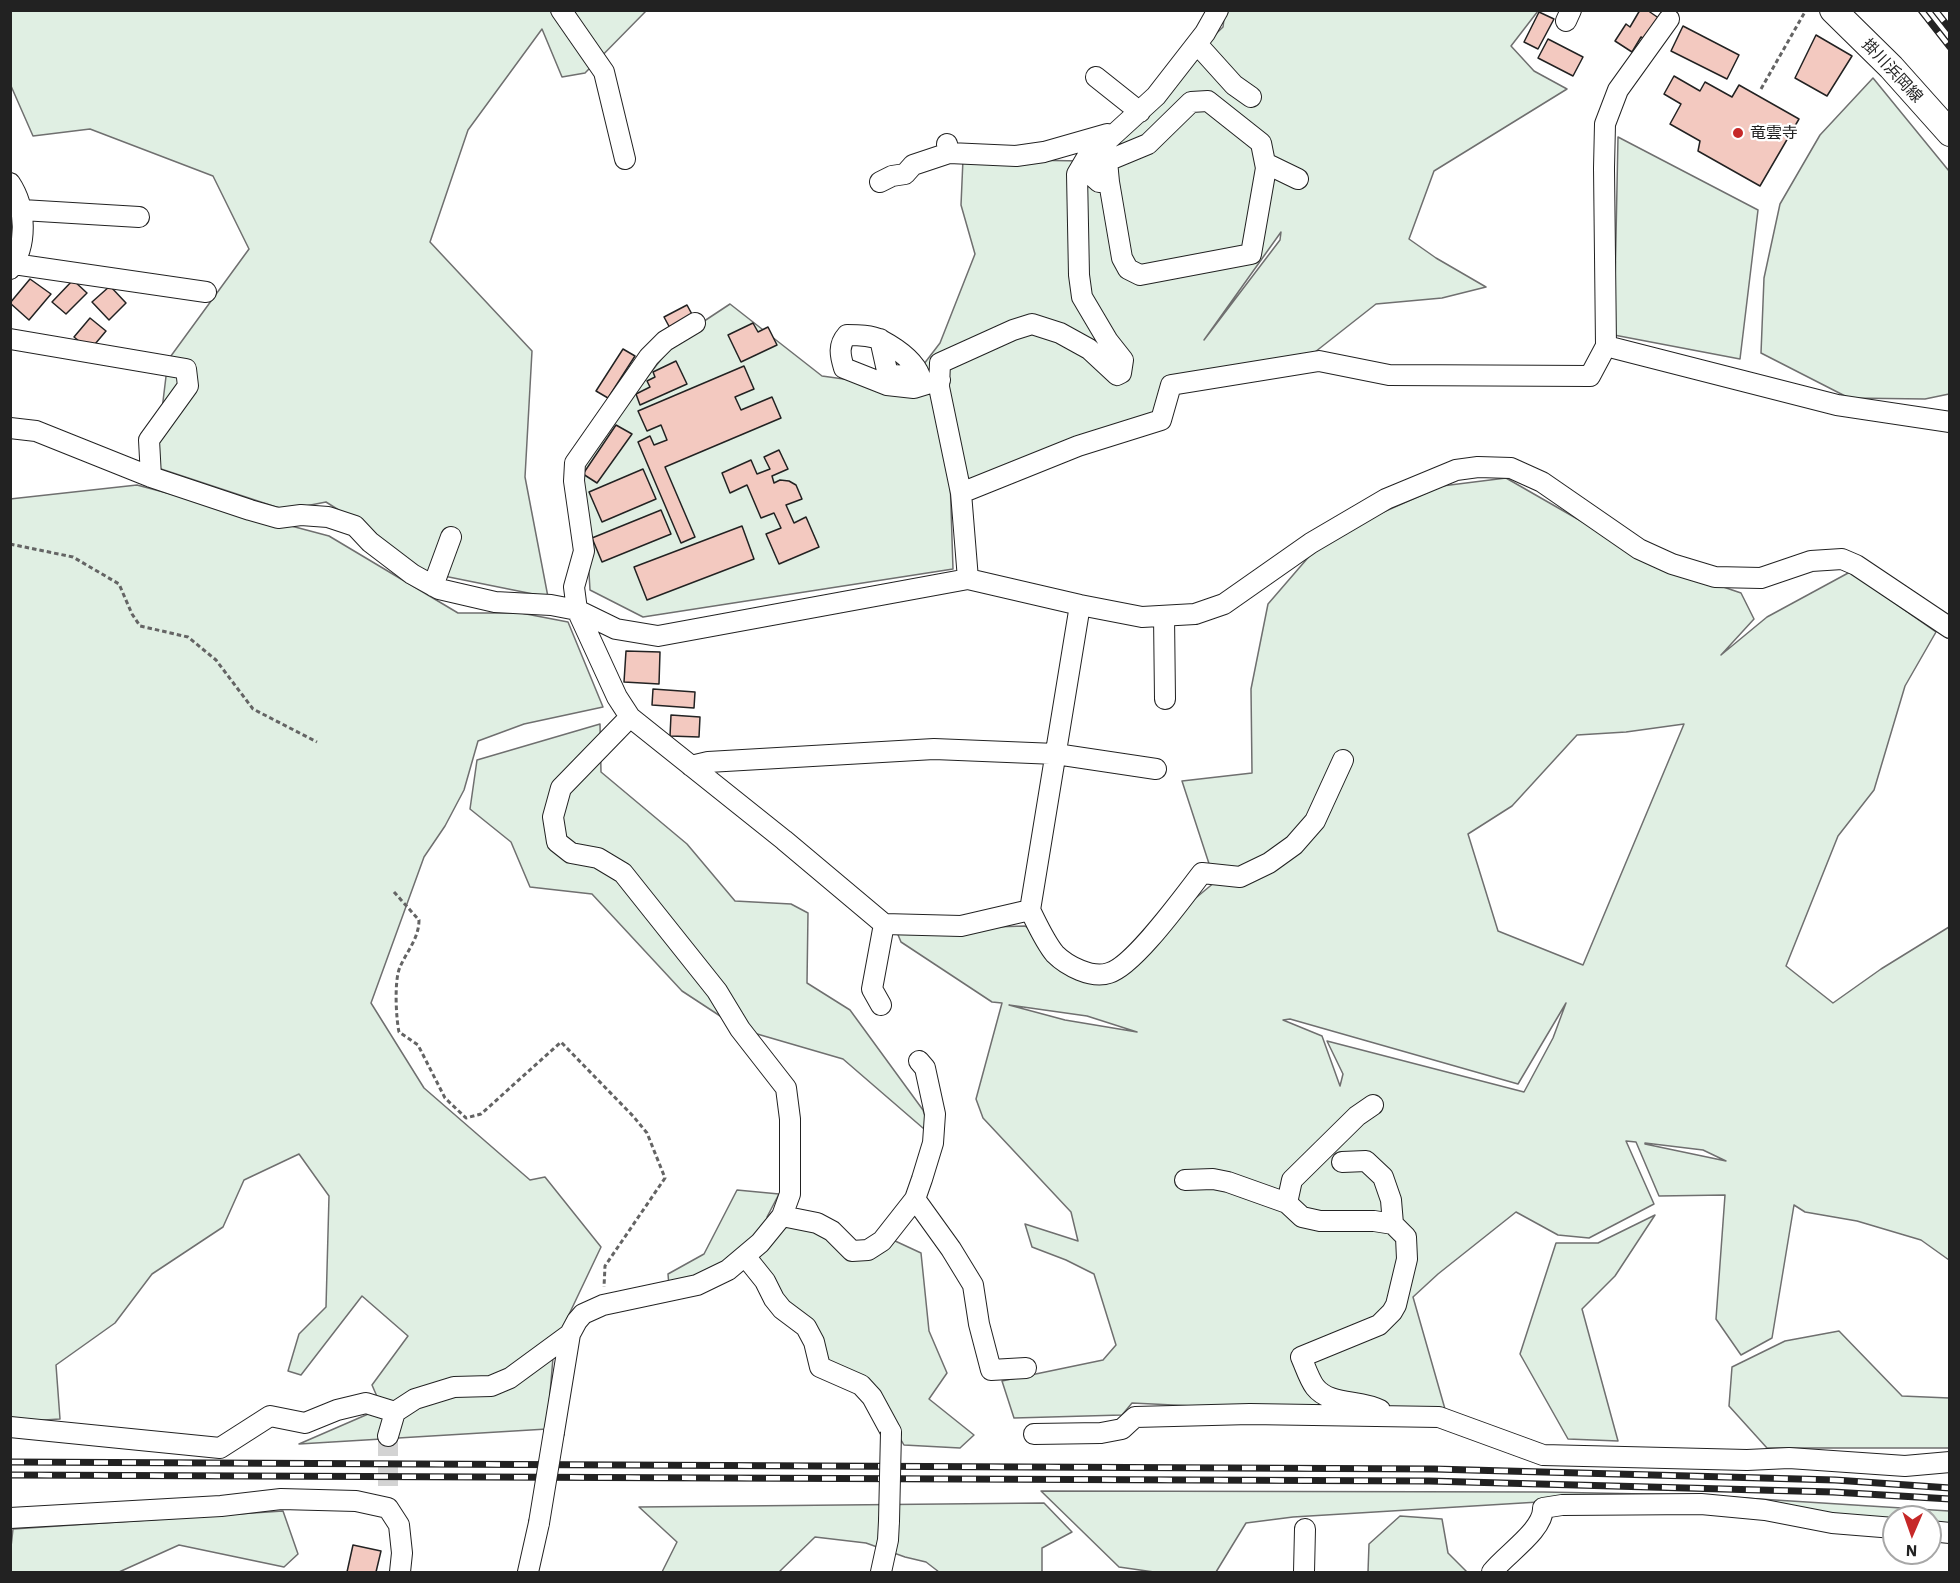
<!DOCTYPE html>
<html>
<head>
<meta charset="utf-8">
<style>
	body { margin:0 }
	#map { position:relative; width:1960px; height:1583px; overflow:hidden; background:#fff; font-family:"IBM Plex Sans",sans-serif }
	canvas { display:block }
	.frame { position:absolute; inset:0; border:12px solid #222; pointer-events:none }
	.north { position:absolute; left:1882px; top:1505px; width:60px; height:60px; box-sizing:border-box; background:#fff; border:2px solid #a7a7a7; border-radius:50%; rotate:182deg; font-size:16px; font-weight:700; line-height:24px; text-align:center; color:#222 }
	.north::after { content:''; display:block; margin:auto; width:21px; height:27px; background:#c62828; clip-path:polygon(50% 0,100% 100%,50% 72%,0 100%) }
</style>
</head>
<body>
<div id="map">
<canvas width="1960" height="1583"></canvas>
<div class="frame"></div>
<div class="north">N</div>
</div>
<script>
const ctx = document.querySelector('canvas').getContext('2d');
ctx.lineJoin = 'round';
function fillPath(path, color) { ctx.fillStyle = color; ctx.fill(path, 'evenodd'); }
function stroke(path, color, width, dash) { ctx.strokeStyle = color; ctx.lineWidth = width; ctx.lineCap = dash ? 'butt' : 'round'; ctx.setLineDash(dash || []); ctx.stroke(path); }
function write(font, color, halo, rows, align = 'center') {
  ctx.font = font + ' "IBM Plex Sans","Noto Sans JP",sans-serif'; ctx.lineWidth = 4.5; ctx.setLineDash([]); ctx.textBaseline = 'middle'; ctx.strokeStyle = halo; ctx.fillStyle = color; for (const [text, x, y, turn = 0] of rows) {
    ctx.save(); ctx.translate(x, y); ctx.rotate((+turn || 0) * Math.PI / 180); ctx.textAlign = isNaN(turn) ? turn : align; if (halo) ctx.strokeText(text, 0, 0); ctx.fillText(text, 0, 0); ctx.restore();
  }
}
const green = new Path2D(`
	M10,11H646L585,73L562,77L542,29L468,130L430,242L532,351L525,477L548,597L419,571L375,533L326,502L285,510L155,467L168,360L249,249L213,176L90,129L33,136L11,86Z
	M1225,11H1538L1511,46L1534,71L1567,89L1434,171L1409,239L1436,258L1486,287L1442,298L1376,304L1315,352L1179,375L1161,420L965,482L947,385L953,569L643,617L590,590L583,468L623,408L677,339L730,304L822,376L887,385L904,390L940,343L975,254L961,205L963,159L1083,161L1223,27ZM1281,232L1280,240L1204,340Z
	M1873,78L1949,171V394L1925,399L1849,398L1761,353L1764,278L1780,204L1820,135Z
	M1618,137L1758,210L1740,359L1614,335Z
	M1506,478L1656,564L1741,593L1754,619L1721,655L1767,617L1850,572L1936,632L1905,686L1874,790L1838,836L1786,966L1833,1003L1881,969L1949,927V1260L1921,1240L1857,1221L1805,1212L1794,1205L1772,1338L1741,1355L1716,1319L1725,1195L1659,1196L1636,1142L1626,1141L1654,1204L1589,1238L1558,1235L1516,1212L1438,1274L1413,1297L1445,1409H1255L1132,1403L1122,1415L1014,1418L1002,1381L1103,1360L1116,1345L1094,1274L1066,1260L1032,1247L1025,1224L1078,1241L1071,1212L983,1118L976,1099L1002,1003L992,1002L901,942L896,930L1025,926L1080,965L1110,969L1215,882L1182,781L1252,773L1251,689L1268,604L1325,538L1442,486ZM1684,724L1583,965L1498,931L1468,834L1512,806L1577,735L1626,732ZM1566,1003L1553,1038L1524,1092L1327,1041L1343,1074L1340,1086L1322,1036L1283,1020L1290,1019L1518,1084ZM1009,1005L1087,1016L1137,1032L1065,1020ZM1645,1143L1703,1150L1726,1161L1645,1144Z
	M137,485L329,536L458,613H521L568,622L603,707L524,724L478,741L464,790L445,826L424,857L371,1003L424,1088L530,1180L545,1177L601,1247L554,1346L547,1429L299,1444L382,1408L372,1385L408,1336L362,1296L301,1375L288,1371L299,1334L326,1307L329,1196L299,1154L244,1180L223,1227L152,1274L115,1323L56,1365L60,1419L12,1422L11,1419L10,499Z
	M600,724L601,772L687,844L735,901L791,904L808,913L807,983L850,1010L923,1110L931,1135L843,1059L740,1029L682,991L592,894L530,887L511,842L470,809L477,760Z
	M737,1190L779,1194L767,1217L830,1233L857,1259L893,1240L921,1253L929,1331L947,1373L929,1399L974,1435L960,1448L904,1445C885,1411 853,1390 827,1361C797,1326 773,1286 749,1247L696,1280L669,1286L668,1274L704,1254Z
	M1655,1215L1615,1276L1582,1309L1618,1441L1568,1439L1520,1354L1556,1243H1598Z
	M1839,1331L1902,1396L1949,1398V1448H1767L1729,1406L1732,1367L1785,1341Z
	M1041,1491L1544,1492L1696,1495L1949,1511L1950,1525L1930,1523V1517H1894V1519L1555,1501L1293,1517L1246,1523L1216,1572H1154L1119,1567Z
	M1044,1503L1072,1532L1042,1548V1572H939L926,1562L905,1557L866,1543L815,1537L779,1572H662L677,1542L639,1507Z
	M283,1511L298,1554L284,1567L179,1545L119,1572H11V1547L13,1529Z
	M1400,1516L1442,1519L1448,1553L1467,1572H1368L1369,1544Z`);
fillPath(green, '#e0efe3');
stroke(green, '#6f6f6f', 1.5);
const building = new Path2D(`
	M1640,10H1647L1663,21L1650,42L1641,37L1632,52L1615,41L1626,24L1630,27Z
	M1539,12L1554,19L1538,49L1524,42Z
	M1683,26L1739,55L1727,79L1671,51Z
	M1816,35L1852,56L1827,96L1795,78Z
	M1548,39L1583,57L1573,76L1538,58Z
	M1674,76L1700,91L1705,82L1732,97L1739,85L1799,119L1760,186L1698,151L1700,141L1670,124L1681,104L1664,94Z
	M30,279L51,294L29,320L10,303Z
	M73,280L87,293L66,314L52,302Z
	M110,286L126,303L109,320L92,302Z
	M687,305L694,318L671,330L664,317Z
	M90,318L106,331L90,350L74,337Z
	M753,323L758,332L768,327L777,345L741,362L728,335Z
	M623,349L635,356L608,398L596,391Z
	M676,361L687,384L640,405L636,394L650,387L647,381L655,377L653,372Z
	M744,366L754,389L735,397L741,410L772,397L781,418L665,467L695,537L681,543L638,442L650,436L654,445L667,440L661,425L647,431L638,411Z
	M616,425L632,434L597,483L583,474Z
	M779,450L788,469L772,476L774,483L780,480L789,481L796,485L802,499L786,505L794,523L806,517L819,547L779,564L766,534L781,528L774,513L761,518L747,485L730,493L722,473L751,460L757,474L770,469L764,457Z
	M643,469L656,499L602,522L589,492Z
	M661,510L671,534L602,562L592,538Z
	M742,526L754,559L647,600L634,567Z
	M626,651L660,652L659,684L624,682Z
	M653,689L695,692L694,708L652,705Z
	M671,715L700,717L699,737L670,736Z
	M353,1545L381,1551L376,1572H347Z`);
fillPath(building, '#f3c9c0');
stroke(building, '#222', 1.5);
stroke(new Path2D(`
	M388,1436V1492`), '#d3d3d3', 20, [20, 10]);
const minor = new Path2D(`
	M561,10L604,72L625,159
	M1669,19L1618,90L1605,124L1604,168L1606,346L1837,405L1950,422
	M1566,21L1571,10
	M1197,44L1234,85L1251,97
	M1096,77L1140,112
	M947,144L949,153L1016,156L1044,152L1107,134
	M1090,152V174L1099,182H1109L1107,161L1148,144L1191,102L1208,101L1261,143L1266,168L1251,254L1140,275L1128,269L1122,258L1109,182
	M1265,163L1298,179
	M880,182L892,176L905,174L913,165L949,153
	M10,183C26,207 28,245 10,269
	M22,210L139,217
	M14,264L206,292
	M695,323L665,341L649,357L575,463L574,481L584,551L574,587L577,610L617,697L630,717L784,840L884,924L961,926L1030,910L1080,605
	M10,339L186,369L188,386L149,440L151,477
	M880,339L888,375L920,376C914,360 896,348 881,340C871,335 858,335 847,335C838,345 840,355 844,368L887,385L914,388L940,380
	M10,428L36,431L151,477L250,510L278,518L301,515L328,517L355,526L370,542L412,574L439,589L495,602L551,605L577,610L616,629L658,636L968,579L1080,605L1142,617L1195,614L1224,604L1311,543L1386,499L1456,470L1478,467L1511,468L1542,482L1639,549L1672,564L1715,577L1761,578L1811,561L1842,559L1856,565L1950,628
	M961,493L939,387L940,363L1013,330L1032,324L1060,333L1089,349L1117,375L1121,373L1123,360L1108,341L1082,297L1079,275L1077,174L1090,152L1109,139L1156,96L1205,33L1218,10
	M968,579L961,493L1078,446L1161,420L1171,385L1319,361L1389,375L1590,376L1606,346
	M433,586L451,537
	M1164,616L1165,699
	M691,766L708,762L934,749L1056,754L1156,769
	M1030,910C1037,924 1045,942 1055,954C1067,966 1092,979 1109,973C1134,966 1184,896 1202,873L1240,877L1269,863L1294,845L1315,821L1343,760
	M881,1005L872,989L884,924
	M1342,1162L1366,1161L1383,1177L1391,1200L1393,1224
	M1185,1180L1213,1179L1228,1182L1287,1203L1302,1217L1320,1221H1374L1393,1224L1406,1237L1407,1259L1396,1305L1392,1312L1379,1325L1301,1357C1305,1366 1309,1379 1315,1387C1330,1406 1360,1399 1380,1410
	M915,1199L951,1249L973,1285L979,1324L991,1370L1026,1368
	M1287,1203L1292,1180L1357,1116L1373,1105
	M782,1216L817,1223L832,1231L852,1251L868,1250L882,1241L915,1199L922,1179L933,1143L935,1114L925,1068L919,1061
	M745,1256L765,1281L774,1299L782,1309L806,1327L814,1342L820,1367L861,1385L872,1397L891,1432
	M10,1427L220,1448L270,1416L305,1423L337,1410L366,1403L395,1412L415,1399L454,1387L491,1386L510,1378L570,1334
	M554,1432L570,1334L577,1321L583,1314L603,1305L697,1285L728,1270L760,1243L782,1216L790,1194V1119L786,1088L740,1029L717,991L623,873L598,858L571,853L557,842L553,817L561,788L630,717
	M1034,1434L1101,1433L1122,1429L1135,1417L1250,1414L1439,1417L1543,1455L1747,1460L1789,1458L1905,1466L1950,1462
	M388,1436L395,1412
	M10,1518L221,1506L281,1499L356,1501L388,1508L399,1525L402,1553L400,1572
	M1930,1531L1950,1533
	M528,1572L539,1523
	M881,1572L888,1540L889,1521
	M1304,1572L1305,1529
	M1492,1572C1506,1554 1544,1530 1543,1508L1562,1505L1701,1504L1765,1510L1832,1523L1894,1528`);
const major = new Path2D(`
	M1833,10L1891,67L1950,133`);
stroke(minor, '#222', 22);
stroke(major, '#222', 28);
stroke(new Path2D(`
	M1761,89L1806,10
	M10,544L73,557L119,584L132,614L140,626L188,637L216,660L253,709L317,742
	M394,892L419,920C419,938 407,951 400,967C394,980 396,1018 399,1032L418,1045L445,1098L466,1118L481,1114L561,1042L633,1116L647,1133L665,1178L605,1266L604,1287`), '#646464', 3, [4.5, 3]);
stroke(minor, '#fff', 20);
stroke(major, '#fff', 26);
const rail = new Path2D(`
	M1921,10L1950,47
	M1935,10L1950,29
	M10,1462L1434,1469L1835,1480L1950,1488
	M10,1475L1429,1481L1833,1492L1950,1499`);
stroke(rail, '#222', 7);
stroke(rail, '#fff', 4.5, [14]);
const minorBridge = new Path2D(`
	M889,1521L891,1432
	M539,1523L554,1432`);
stroke(minorBridge, '#222', 22, []);
stroke(minorBridge, '#fff', 20);
for (const [x, y, r, color] of [
	[1738,133,6,"#c62828"]
]) { const dot = new Path2D(); dot.arc(x, y, r, 0, 2 * Math.PI); ctx.fillStyle = color; ctx.fill(dot); stroke(dot, '#fff', 2); }
write('16px', '#222', '#fff', [
	["掛川浜岡線",1892,71,47]
]);
write('16px', '#222', '#fff', [
	["竜雲寺",1750,133]
], 'left');
</script>
</body>
</html>
